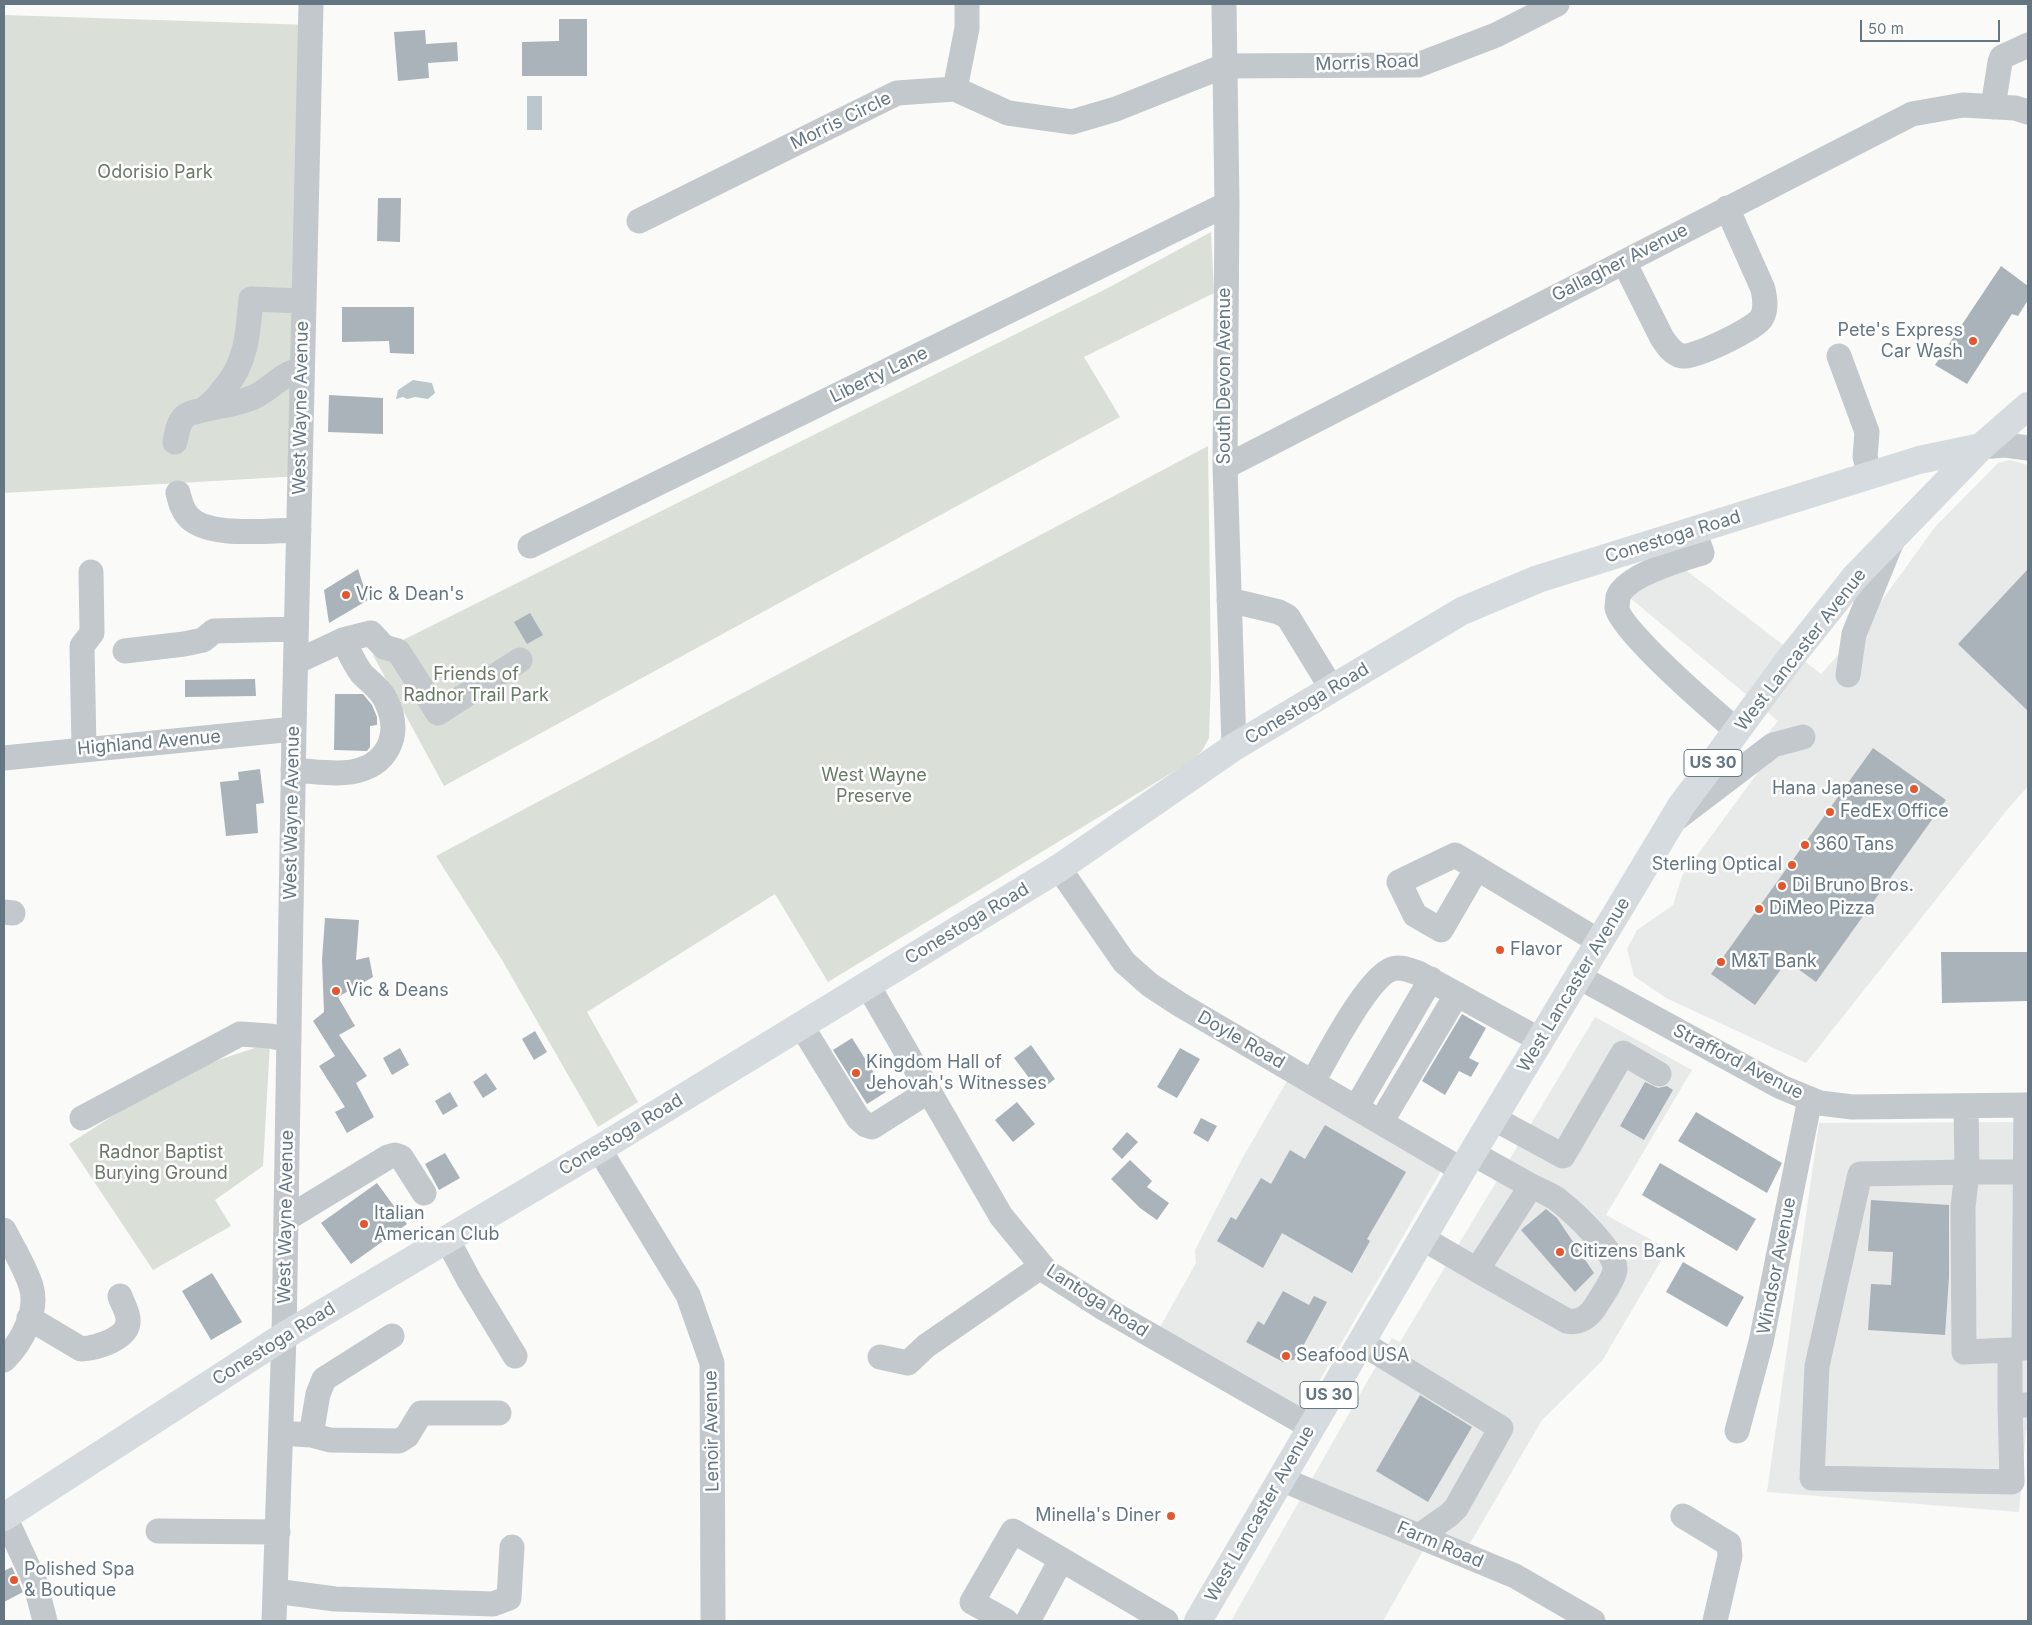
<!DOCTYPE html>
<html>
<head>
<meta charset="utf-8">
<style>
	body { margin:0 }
	#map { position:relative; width:2032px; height:1625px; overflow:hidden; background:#fafaf8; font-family:Inter,sans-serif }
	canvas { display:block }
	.frame { position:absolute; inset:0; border:5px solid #657683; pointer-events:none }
	.scale { position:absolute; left:1860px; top:20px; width:140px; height:22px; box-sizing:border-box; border:2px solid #657683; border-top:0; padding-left:6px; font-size:15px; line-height:18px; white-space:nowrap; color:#657683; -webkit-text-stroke:4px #fff; paint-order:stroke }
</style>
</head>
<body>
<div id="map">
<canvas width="2032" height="1625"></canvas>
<div class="frame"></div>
<div class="scale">50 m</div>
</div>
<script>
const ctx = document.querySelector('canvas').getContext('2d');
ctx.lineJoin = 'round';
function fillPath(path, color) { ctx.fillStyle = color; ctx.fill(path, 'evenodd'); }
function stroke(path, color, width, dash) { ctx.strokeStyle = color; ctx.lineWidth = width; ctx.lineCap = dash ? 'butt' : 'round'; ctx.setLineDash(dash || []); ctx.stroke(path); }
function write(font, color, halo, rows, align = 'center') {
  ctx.font = font + ' Inter,sans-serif'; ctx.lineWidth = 5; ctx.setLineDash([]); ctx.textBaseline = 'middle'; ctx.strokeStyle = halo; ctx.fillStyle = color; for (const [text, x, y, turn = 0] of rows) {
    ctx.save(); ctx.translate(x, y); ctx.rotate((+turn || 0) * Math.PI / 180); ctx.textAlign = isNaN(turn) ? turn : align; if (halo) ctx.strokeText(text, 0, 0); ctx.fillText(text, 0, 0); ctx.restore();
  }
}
fillPath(new Path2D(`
	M2010,460L2028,465V786L2007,810L1806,1063L1666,998L1634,976L1627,949L1637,930L1673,905L1682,876L1764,764L1770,731L1778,721L1624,593L1678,564L1821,674L1859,632L1935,527L1998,463Z
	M1595,1017L1692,1070L1606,1215L1668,1249L1602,1361L1542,1420L1469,1545L1433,1533L1383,1621H1231L1392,1338L1400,1342Z
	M1287,1081L1441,1171L1303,1409L1160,1327L1196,1263L1195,1250L1242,1159Z
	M2028,1122V1431H2026L2019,1512L1767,1492L1819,1123Z`), '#e8e9e9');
fillPath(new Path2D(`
	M4,15L310,25L301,476L4,493Z
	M1211,232L1214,293L1084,357L1120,417L444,786L373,655L1106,289Z
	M1208,446L1211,676L1209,738L1202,751L1191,761L828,982L775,894L587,1012L638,1102L598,1127L502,960L436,856Z
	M270,1043L263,1166L215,1200L231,1226L153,1270L69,1144L175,1076L194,1068Z`), '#dadfd7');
fillPath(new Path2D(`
	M527,96H542V130H527Z
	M413,380L432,383L435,393L428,399L415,397L407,399L403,397L396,399L398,390Z`), '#bbc7cb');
fillPath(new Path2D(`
	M559,19H587V76H522V42L559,41Z
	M425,30L426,44L457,42L458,61L428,63L429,78L398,81L394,32Z
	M378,198H401L400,242L377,241Z
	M2001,266L2028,286V300L2018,316L2012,314L1967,384L1935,365Z
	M342,307H414V354L390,353L389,341L342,342Z
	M329,395L383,398V434L328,432Z
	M358,569L368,600L329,623L324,590Z
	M2028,569V711L1958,644Z
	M530,613L543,635L527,644L514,622Z
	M255,679L256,696L185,697V680Z
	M335,694H363L372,705L377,717V725L370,726V747L367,751L334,750Z
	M1873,748L1946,800L1816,982L1787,961L1755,1005L1711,974Z
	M260,769L264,803L256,804L258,833L226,836L220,782L239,780L238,772Z
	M325,918L359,920L356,960L369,957L373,977L338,997L355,1026L339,1035L367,1076L356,1083L374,1117L347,1133L335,1112L345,1107L319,1066L335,1056L313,1021L324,1012L322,960Z
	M1941,952H2028V1001L1942,1003Z
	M1462,1014L1486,1028L1469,1058L1479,1063L1471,1077L1459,1071L1445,1095L1422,1081Z
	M535,1031L547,1052L534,1060L522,1039Z
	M852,1038L886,1092L867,1104L833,1050Z
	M1031,1045L1055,1079L1039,1091L1014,1058Z
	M400,1048L409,1065L392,1075L383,1058Z
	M1180,1048L1200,1059L1177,1098L1157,1087Z
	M486,1073L497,1089L483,1098L473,1082Z
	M1645,1082L1658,1088L1667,1086L1673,1090L1644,1140L1620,1126Z
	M450,1092L458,1106L443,1115L435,1101Z
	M1017,1102L1035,1124L1013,1142L995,1120Z
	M1696,1112L1782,1163L1767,1193L1678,1141Z
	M1201,1118L1217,1126L1208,1142L1193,1133Z
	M1325,1125L1406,1172L1367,1239L1370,1241L1352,1273L1282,1233L1263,1268L1217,1241L1231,1217L1236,1220L1261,1178L1271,1184L1290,1150L1305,1159Z
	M1127,1132L1138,1142L1122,1159L1112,1149Z
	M445,1153L460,1178L439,1190L425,1164Z
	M1130,1160L1152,1181L1147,1187L1169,1203L1157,1220L1140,1208L1111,1179Z
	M1660,1163L1756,1219L1737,1251L1642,1195Z
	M377,1183L407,1224L351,1264L321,1223Z
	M1871,1200L1949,1205V1277L1945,1335L1868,1330L1871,1284L1891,1285L1893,1252L1868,1251Z
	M1546,1209L1557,1218L1594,1273L1575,1292L1521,1230Z
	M1683,1262L1744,1297L1727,1327L1666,1292Z
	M212,1273L242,1322L211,1340L182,1291Z
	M1283,1291L1309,1305L1314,1296L1327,1302L1302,1348L1314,1355L1283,1362L1246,1342L1258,1321L1264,1325Z
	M1420,1395L1472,1427L1428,1502L1376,1471Z
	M12,1567L23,1592L4,1602V1571Z`), '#aab3b9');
stroke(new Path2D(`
	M1224,4L1227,204L1225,467L1234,747
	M955,89L967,28V4
	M1993,107L2000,62L2002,57L2028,45
	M639,221L897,93L955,89L1008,113L1072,122L1116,109L1224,66L1418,65L1496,35L1557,4
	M1624,262L1662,338C1667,345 1672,354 1682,356C1695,358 1752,330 1761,319C1767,310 1765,299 1763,289L1727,208
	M1839,356L1867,432L1865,457L1870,475
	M203,410C220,406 238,404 254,397C271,389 283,372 302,370
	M175,442C177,433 178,420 187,415C191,412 197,412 202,410C210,406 220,394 226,386C247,361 248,331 251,299L303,301
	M1981,447L2005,445L2028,448
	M1225,467L1912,114L1963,105L2015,108L2028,112
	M178,493C180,501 182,509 187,515C205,539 270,530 299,530
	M1694,530L1702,553C1682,559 1625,576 1618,597C1618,599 1617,605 1617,608C1620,631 1716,713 1737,731
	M530,546L1227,204
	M1229,600L1279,612L1288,617L1332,689
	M125,651L184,644L203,640L214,631L296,629
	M296,662L343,640L371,633L384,647L398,651L438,713L520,660
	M1848,675L1854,634L1892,541
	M84,749L82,646L92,633L91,572
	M4,758L294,729
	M293,770C312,771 332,775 351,772C387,766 402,736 387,703C382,690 371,683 362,674C354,664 349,651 343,640
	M1677,818L1773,745L1803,737
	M1059,868L1124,962L1150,985L1179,1004L1462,1170
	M1477,868L1441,930L1415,915L1399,882L1455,855L1600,942
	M4,912L13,913
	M1579,977L1781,1087L1820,1103L1852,1107L2028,1105
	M867,984L1001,1216L1047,1272L1105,1309L1311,1427
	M801,1025L858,1118L866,1125L872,1127L929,1091
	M1313,1082C1326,1058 1368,977 1392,969C1400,966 1410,970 1418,973L1540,1040
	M2026,1105L2024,1348H2028
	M1966,1106L1967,1172L1860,1174L1817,1366L1812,1478L2012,1482L2010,1405
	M1356,1108L1431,979
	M82,1118L240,1034L270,1036L289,1040
	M1493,1118L1563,1156L1623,1053L1659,1074
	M1381,1122L1457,994
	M599,1149L688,1295L712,1363L713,1621
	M2028,1172H1967L1963,1207L1964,1352L2010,1350V1405H2028
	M286,1219L388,1157L395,1155L401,1157L424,1193
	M4,1230C13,1248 25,1267 31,1286C39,1312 21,1343 4,1360
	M1422,1238L1477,1270L1531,1186L1472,1153
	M447,1239L470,1282L515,1356
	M1477,1270L1567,1321C1580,1324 1590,1316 1597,1304C1603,1294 1613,1281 1615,1270C1617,1252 1572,1211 1558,1200C1550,1194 1540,1190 1531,1186
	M29,1318L81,1349C96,1348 130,1339 128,1319C128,1312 122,1303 120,1296
	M1360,1342L1501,1428L1456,1508L1449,1515L1419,1536
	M880,1357L908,1363L926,1346L1042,1266
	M1737,1431L1761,1342L1810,1099
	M281,1433L311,1435L330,1440L399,1441L407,1436L421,1413H499
	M311,1435L318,1394L324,1379L392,1336
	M1281,1479L1515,1576L1593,1621
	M4,1515L35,1582L45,1621
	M1683,1516L1729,1544L1730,1556L1715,1621
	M158,1531L278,1532
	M275,1591L335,1599L493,1604L509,1598L512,1547
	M274,1621L284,1336L294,729L311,4
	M1006,1621L972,1602L1013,1531L1166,1621
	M1028,1621L1061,1560`), '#c3c8cc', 25);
stroke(new Path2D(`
	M4,1517L284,1336L599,1149L1059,868L1234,747L1462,611L1538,579L1919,460L1981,447`), '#d6dbdf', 28);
stroke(new Path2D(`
	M1198,1621L1462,1170L1681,806L1792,656L1855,577L1981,447L2028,406`), '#d6dbdf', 28);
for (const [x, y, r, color] of [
	[1973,341,5,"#e4572e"],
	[346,595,5,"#e4572e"],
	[1914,789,5,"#e4572e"],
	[1830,812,5,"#e4572e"],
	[1805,845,5,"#e4572e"],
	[1792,865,5,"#e4572e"],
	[1782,886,5,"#e4572e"],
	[1759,909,5,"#e4572e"],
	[1500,950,5,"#e4572e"],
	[1721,962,5,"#e4572e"],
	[336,991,5,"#e4572e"],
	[856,1073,5,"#e4572e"],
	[364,1224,5,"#e4572e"],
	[1560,1252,5,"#e4572e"],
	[1286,1356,5,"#e4572e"],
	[1171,1516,5,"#e4572e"],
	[14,1580,5,"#e4572e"]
]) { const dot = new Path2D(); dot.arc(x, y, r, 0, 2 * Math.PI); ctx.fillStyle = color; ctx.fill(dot); stroke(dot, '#fff', 2); }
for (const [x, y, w] of [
	[1713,763,58],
	[1329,1395,58]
]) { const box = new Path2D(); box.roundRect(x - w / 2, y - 13.5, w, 27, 4); ctx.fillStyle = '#fff'; ctx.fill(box); stroke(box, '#657683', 1); }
write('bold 16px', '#657683', null, [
	["US 30",1713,763],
	["US 30",1329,1395]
]);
write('18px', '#657683', '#fff', [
	["Morris Road",1367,63,-2],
	["Morris Circle",841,121,-26],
	["Gallagher Avenue",1620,263,-27],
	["Liberty Lane",879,375,-26],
	["South Devon Avenue",1225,376,-90],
	["West Wayne Avenue",301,408,-89],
	["Conestoga Road",1673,537,-17],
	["West Lancaster Avenue",1801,650,-52],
	["Conestoga Road",1307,704,-31],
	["Highland Avenue",149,743,-5],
	["West Wayne Avenue",292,813,-89],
	["Conestoga Road",967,924,-31],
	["West Lancaster Avenue",1574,985,-59],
	["Doyle Road",1241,1040,30],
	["Strafford Avenue",1738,1062,27],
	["Conestoga Road",621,1135,-31],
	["West Wayne Avenue",286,1217,-89],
	["Windsor Avenue",1777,1266,-79],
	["Lantoga Road",1097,1301,33],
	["Conestoga Road",274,1344,-32],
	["Lenoir Avenue",712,1431,-91],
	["West Lancaster Avenue",1260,1514,-60],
	["Farm Road",1440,1545,23]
]);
write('18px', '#687a64', '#fff', [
	["Odorisio Park",155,173],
	["Friends of",476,675],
	["Radnor Trail Park",476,696],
	["West Wayne",874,776],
	["Preserve",874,797],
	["Radnor Baptist",161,1153],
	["Burying Ground",161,1174]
]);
write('18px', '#657683', '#fff', [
	["Pete's Express",1963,331,"right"],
	["Car Wash",1963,352,"right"],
	["Vic & Dean's",356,595],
	["Hana Japanese",1904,789,"right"],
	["FedEx Office",1840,812],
	["360 Tans",1815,845],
	["Sterling Optical",1782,865,"right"],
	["Di Bruno Bros.",1792,886],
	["DiMeo Pizza",1769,909],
	["Flavor",1510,950],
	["M&T Bank",1731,962],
	["Vic & Deans",346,991],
	["Kingdom Hall of",866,1063],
	["Jehovah's Witnesses",866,1084],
	["Italian",374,1214],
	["American Club",374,1235],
	["Citizens Bank",1570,1252],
	["Seafood USA",1296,1356],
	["Minella's Diner",1161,1516,"right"],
	["Polished Spa",24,1570],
	["& Boutique",24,1591]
], 'left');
</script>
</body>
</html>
